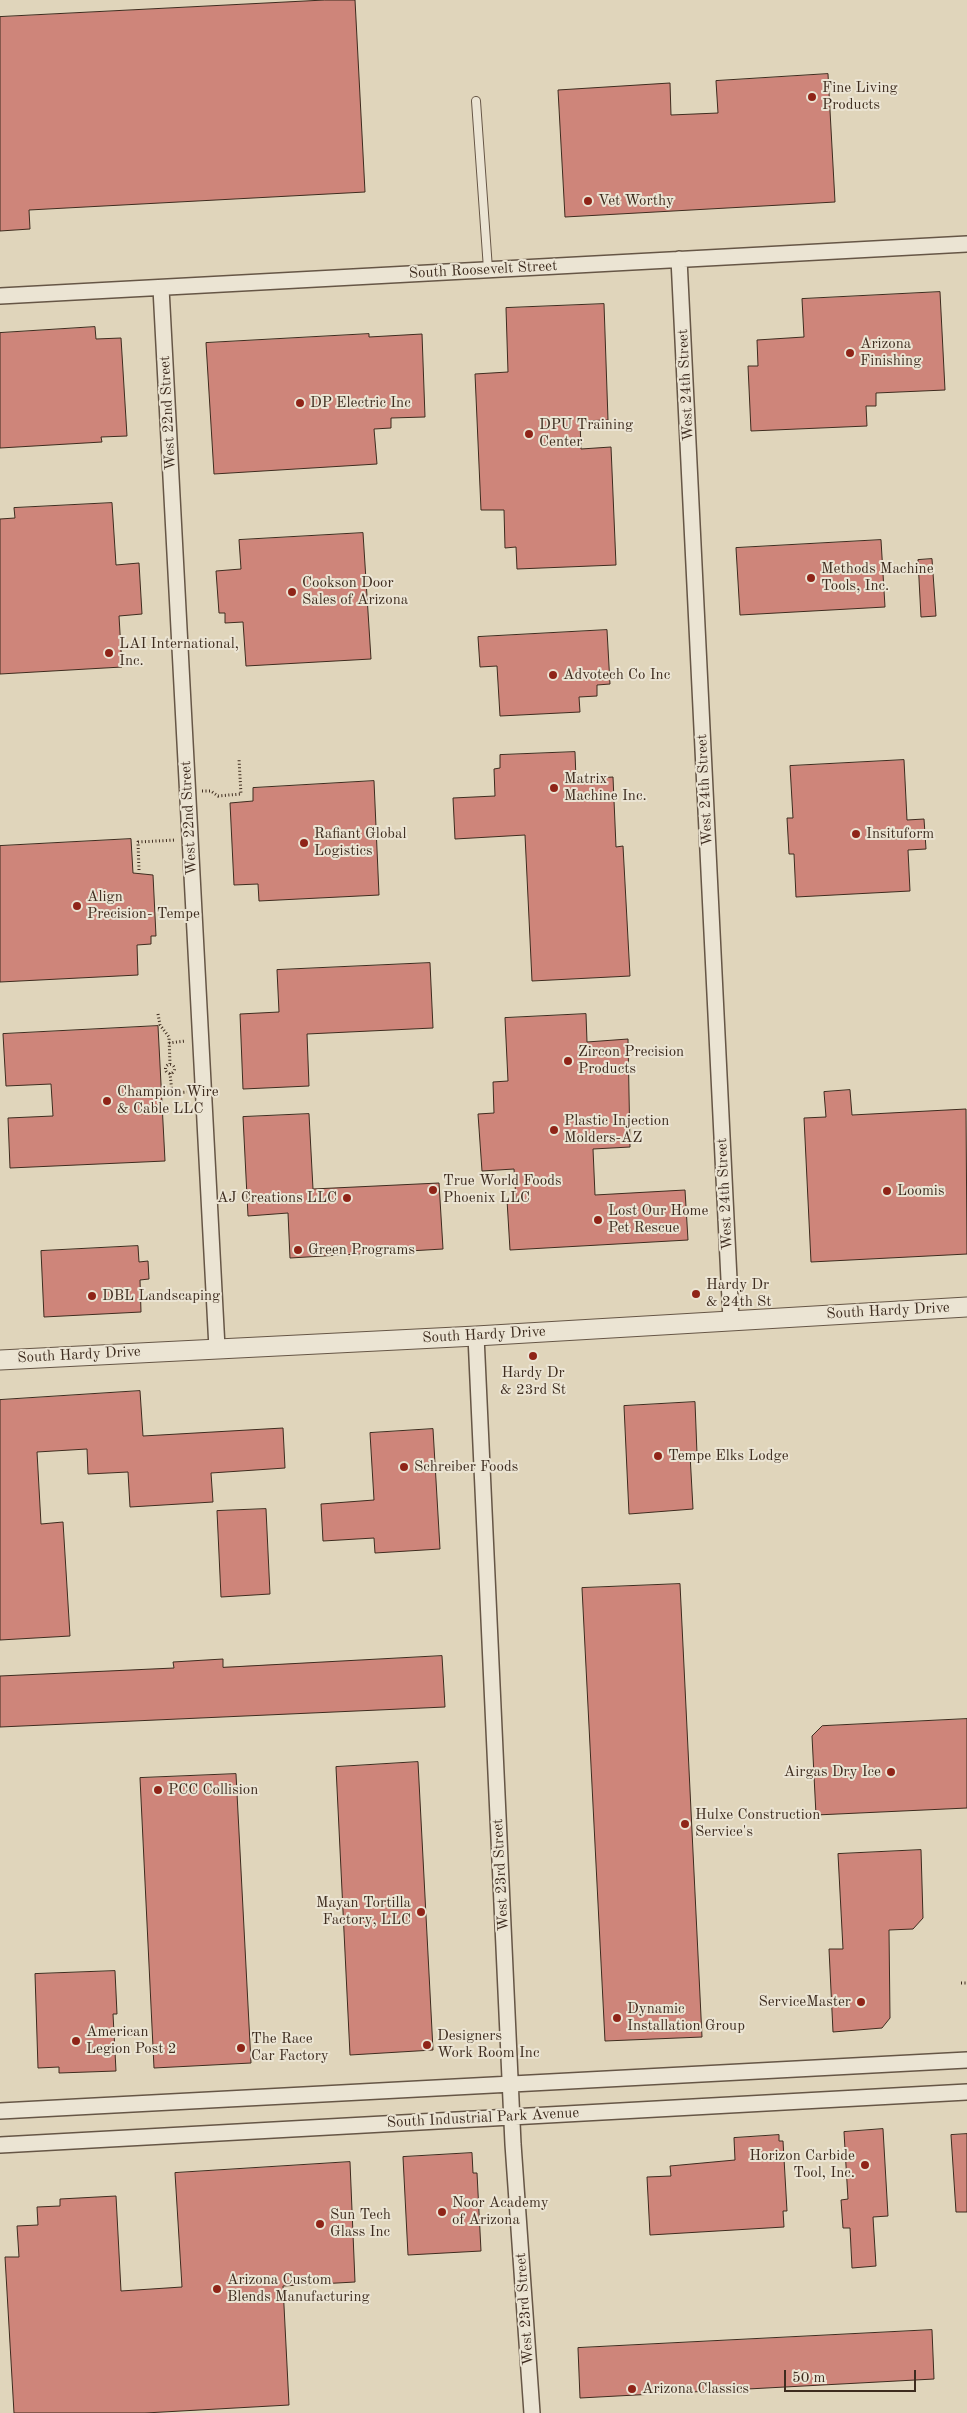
<!DOCTYPE html>
<html>
<head>
<meta charset="utf-8">
<style>
	body { margin:0 }
	#map { position:relative; width:967px; height:2413px; overflow:hidden; background:#e0d5bb; font-family:"Old Standard TT",serif }
	canvas { display:block }
	.scale { position:absolute; left:784px; top:2370px; width:132px; height:22px; box-sizing:border-box; border:2px solid #3e2c1f; border-top:0; padding-left:6px; font-size:15px; line-height:18px; white-space:nowrap; color:#3e2c1f; -webkit-text-stroke:4px #ebe4d3; paint-order:stroke }
</style>
</head>
<body>
<div id="map">
<canvas width="967" height="2413"></canvas>
<div class="scale">50 m</div>
</div>
<script>
const ctx = document.querySelector('canvas').getContext('2d');
ctx.lineJoin = 'round';
function fillPath(path, color) { ctx.fillStyle = color; ctx.fill(path, 'evenodd'); }
function stroke(path, color, width, dash) { ctx.strokeStyle = color; ctx.lineWidth = width; ctx.lineCap = dash ? 'butt' : 'round'; ctx.setLineDash(dash || []); ctx.stroke(path); }
function write(font, color, halo, rows, align = 'center') {
  ctx.font = font + ' "Old Standard TT",serif'; ctx.lineWidth = 4; ctx.setLineDash([]); ctx.textBaseline = 'middle'; ctx.strokeStyle = halo; ctx.fillStyle = color; for (const [text, x, y, turn = 0] of rows) {
    ctx.save(); ctx.translate(x, y); ctx.rotate((+turn || 0) * Math.PI / 180); ctx.textAlign = isNaN(turn) ? turn : align; if (halo) ctx.strokeText(text, 0, 0); ctx.fillText(text, 0, 0); ctx.restore();
  }
}
const building = new Path2D(`
	M325,0H355L365,192L29,210L30,229L0,231V17Z
	M828,74L835,202L565,217L558,90L670,83L671,115L718,113L716,81Z
	M940,292L945,390L876,393V406H866L867,426L751,431L748,366H758L757,340L804,337L802,299Z
	M604,304L608,420L580,421L581,449L611,447L616,565L517,569L516,547L505,548L504,510H481L475,374L508,372L506,308Z
	M95,327L96,339L121,338L127,436L101,437L102,442L0,448V333Z
	M369,334V337L422,334L425,417L391,418V428L374,429L377,464L214,474L206,343Z
	M112,503L116,565L139,563L142,614L119,616L122,667L0,674V519L15,518L14,508Z
	M363,533L371,659L246,666L243,622L225,623V613H219L216,571L241,569L239,540Z
	M881,540L885,607L740,615L736,548Z
	M932,559L936,616L921,617L918,560Z
	M607,630L610,684L597,685V696L579,697L580,712L500,716L497,666L480,667L478,637Z
	M575,752L576,779L613,777L616,847L623,846L630,976L532,981L525,835L455,839L453,798L495,796L494,769L500,768V755Z
	M904,760L907,820L924,819L926,849L908,850L910,891L796,897L794,854H789L787,818H793L790,766Z
	M374,781L379,895L259,901L258,884L234,885L230,803L253,801V788Z
	M131,839L133,873L153,875L156,936H151V944L137,945L138,975L0,982V846Z
	M430,963L433,1028L307,1034L309,1086L243,1089L240,1014L279,1012L277,970Z
	M586,1014L587,1042L628,1039L630,1147L593,1149L595,1195L685,1190L688,1240L510,1250L507,1200H516L514,1169L482,1171L478,1114L494,1113L493,1082L508,1081L505,1018Z
	M158,1026L165,1161L10,1168L8,1118L53,1116L51,1084L6,1086L3,1034Z
	M850,1090L852,1115L966,1109L967,1254L811,1262L804,1118L826,1117L824,1092Z
	M309,1114L313,1189L439,1183L443,1249L290,1258L288,1213L248,1216L243,1117Z
	M138,1246L139,1262L148,1261L149,1279L140,1280L141,1312L44,1317L41,1251Z
	M140,1391L143,1436L283,1428L285,1468L211,1473L213,1502L130,1507L128,1472L88,1474L87,1449L37,1452L41,1524L63,1522L70,1636L0,1640V1400Z
	M695,1402L697,1454H690L693,1509L629,1514L624,1406Z
	M433,1429L440,1549L375,1553L374,1538L323,1541L321,1504L374,1500L370,1433Z
	M266,1509L270,1594L221,1597L217,1511Z
	M680,1584L702,2037L605,2041L582,1588Z
	M442,1656L445,1707L0,1727V1676L174,1668L173,1662L223,1659V1667Z
	M967,1719V1808L816,1815L812,1736L822,1726Z
	M418,1762L433,2050L350,2055L336,1767Z
	M236,1774L251,2063L154,2068L140,1778Z
	M921,1850L923,1918L913,1929L889,1930L890,2018L882,2028L833,2032L829,1949H843L838,1854Z
	M115,1971L117,2014H113L116,2071L59,2073V2067L38,2068L35,1974Z
	M883,2129L888,2216L873,2217L876,2266L852,2268L850,2228H843L841,2200L848,2199L844,2132Z
	M967,2134V2212H956L951,2135Z
	M779,2135V2141H783L787,2211H783L784,2227L650,2235L647,2177L671,2176L670,2166L735,2160L734,2138Z
	M472,2153L473,2173H477L481,2251L408,2255L403,2157Z
	M350,2162L355,2282L283,2286L289,2405L145,2413H14L5,2257H19L17,2226L38,2225L37,2207L60,2206V2199L116,2196L121,2291L182,2287L175,2173Z
	M932,2330L934,2379L580,2398L578,2348Z`);
fillPath(building, '#ce857a');
stroke(building, '#3e2c1f', 1);
const service = new Path2D(`
	M476,101L488,269`);
const minor = new Path2D(`
	M679,259L731,1320
	M161,288L217,1348
	M0,296L967,244
	M476,1336L513,2144L532,2413
	M0,2111L967,2060
	M0,2145L967,2092`);
const tertiary = new Path2D(`
	M0,1360L476,1336L967,1307`);
stroke(service, '#665646', 10);
stroke(minor, '#665646', 18);
stroke(tertiary, '#665646', 21);
stroke(new Path2D(`
	M202,791H211L218,796L241,794L239,759
	M139,870L138,842L176,840
	M158,1014L160,1025L169,1037L170,1064
	M169,1043L185,1041
	M165.5 1069a4.5 4.5 0 1 1 9 0a4.5 4.5 0 1 1-9 0Z
	M170,1073L172,1093L187,1092
	M961,1983H967`), '#3e2c1f', 3, [1, 2.5]);
stroke(service, '#ebe4d3', 8);
stroke(minor, '#ebe4d3', 15);
stroke(tertiary, '#ebe4d3', 19);
for (const [x, y, r, color] of [
	[812,97,5,"#8f2418"],
	[588,201,5,"#8f2418"],
	[850,353,5,"#8f2418"],
	[300,403,5,"#8f2418"],
	[529,434,5,"#8f2418"],
	[811,578,5,"#8f2418"],
	[292,592,5,"#8f2418"],
	[109,653,5,"#8f2418"],
	[553,675,5,"#8f2418"],
	[554,788,5,"#8f2418"],
	[856,834,5,"#8f2418"],
	[304,843,5,"#8f2418"],
	[77,906,5,"#8f2418"],
	[568,1061,5,"#8f2418"],
	[107,1101,5,"#8f2418"],
	[554,1130,5,"#8f2418"],
	[433,1190,5,"#8f2418"],
	[887,1191,5,"#8f2418"],
	[347,1198,5,"#8f2418"],
	[598,1220,5,"#8f2418"],
	[298,1250,5,"#8f2418"],
	[696,1294,5,"#8f2418"],
	[92,1296,5,"#8f2418"],
	[533,1356,5,"#8f2418"],
	[658,1456,5,"#8f2418"],
	[404,1467,5,"#8f2418"],
	[891,1772,5,"#8f2418"],
	[158,1790,5,"#8f2418"],
	[685,1824,5,"#8f2418"],
	[421,1912,5,"#8f2418"],
	[861,2002,5,"#8f2418"],
	[617,2018,5,"#8f2418"],
	[76,2041,5,"#8f2418"],
	[427,2045,5,"#8f2418"],
	[241,2048,5,"#8f2418"],
	[865,2165,5,"#8f2418"],
	[442,2212,5,"#8f2418"],
	[320,2224,5,"#8f2418"],
	[217,2289,5,"#8f2418"],
	[632,2389,5,"#8f2418"]
]) { const dot = new Path2D(); dot.arc(x, y, r, 0, 2 * Math.PI); ctx.fillStyle = color; ctx.fill(dot); stroke(dot, '#ebe4d3', 2); }
write('15px', '#3e2c1f', '#ebe4d3', [
	["Fine Living",822,88],
	["Products",822,105],
	["Vet Worthy",598,201],
	["Arizona",860,344],
	["Finishing",860,361],
	["DP Electric Inc",310,403],
	["DPU Training",539,425],
	["Center",539,442],
	["Methods Machine",821,569],
	["Tools, Inc.",821,586],
	["Cookson Door",302,583],
	["Sales of Arizona",302,600],
	["LAI International,",119,644],
	["Inc.",119,661],
	["Advotech Co Inc",563,675],
	["Matrix",564,779],
	["Machine Inc.",564,796],
	["Rafiant Global",314,834],
	["Logistics",314,851],
	["Insituform",866,834],
	["Align",87,897],
	["Precision- Tempe",87,914],
	["Zircon Precision",578,1052],
	["Products",578,1069],
	["Champion Wire",117,1092],
	["& Cable LLC",117,1109],
	["Plastic Injection",564,1121],
	["Molders-AZ",564,1138],
	["True World Foods",443,1181],
	["Phoenix LLC",443,1198],
	["Loomis",897,1191],
	["AJ Creations LLC",337,1198,"right"],
	["Lost Our Home",608,1211],
	["Pet Rescue",608,1228],
	["Green Programs",308,1250],
	["Hardy Dr",706,1285],
	["& 24th St",706,1302],
	["DBL Landscaping",102,1296],
	["Hardy Dr",533,1373,"center"],
	["& 23rd St",533,1390,"center"],
	["Tempe Elks Lodge",668,1456],
	["Schreiber Foods",414,1467],
	["Airgas Dry Ice",881,1772,"right"],
	["PCC Collision",168,1790],
	["Hulxe Construction",695,1815],
	["Service's",695,1832],
	["Mayan Tortilla",411,1903,"right"],
	["Factory, LLC",411,1920,"right"],
	["ServiceMaster",851,2002,"right"],
	["Dynamic",627,2009],
	["Installation Group",627,2026],
	["American",86,2032],
	["Legion Post 2",86,2049],
	["Designers",437,2036],
	["Work Room Inc",437,2053],
	["The Race",251,2039],
	["Car Factory",251,2056],
	["Horizon Carbide",855,2156,"right"],
	["Tool, Inc.",855,2173,"right"],
	["Noor Academy",452,2203],
	["of Arizona",452,2220],
	["Sun Tech",330,2215],
	["Glass Inc",330,2232],
	["Arizona Custom",227,2280],
	["Blends Manufacturing",227,2297],
	["Arizona Classics",642,2389]
], 'left');
write('15px', '#3e2c1f', '#ebe4d3', [
	["South Roosevelt Street",483,270,-3],
	["West 24th Street",686,385,-93],
	["West 22nd Street",168,413,-93],
	["West 24th Street",705,790,-93],
	["West 22nd Street",189,818,-93],
	["West 24th Street",725,1194,-93],
	["South Hardy Drive",888,1311,-3],
	["South Hardy Drive",484,1335,-3],
	["South Hardy Drive",79,1355,-3],
	["West 23rd Street",501,1875,-93],
	["South Industrial Park Avenue",483,2118,-3],
	["West 23rd Street",525,2309,-94]
]);
</script>
</body>
</html>
